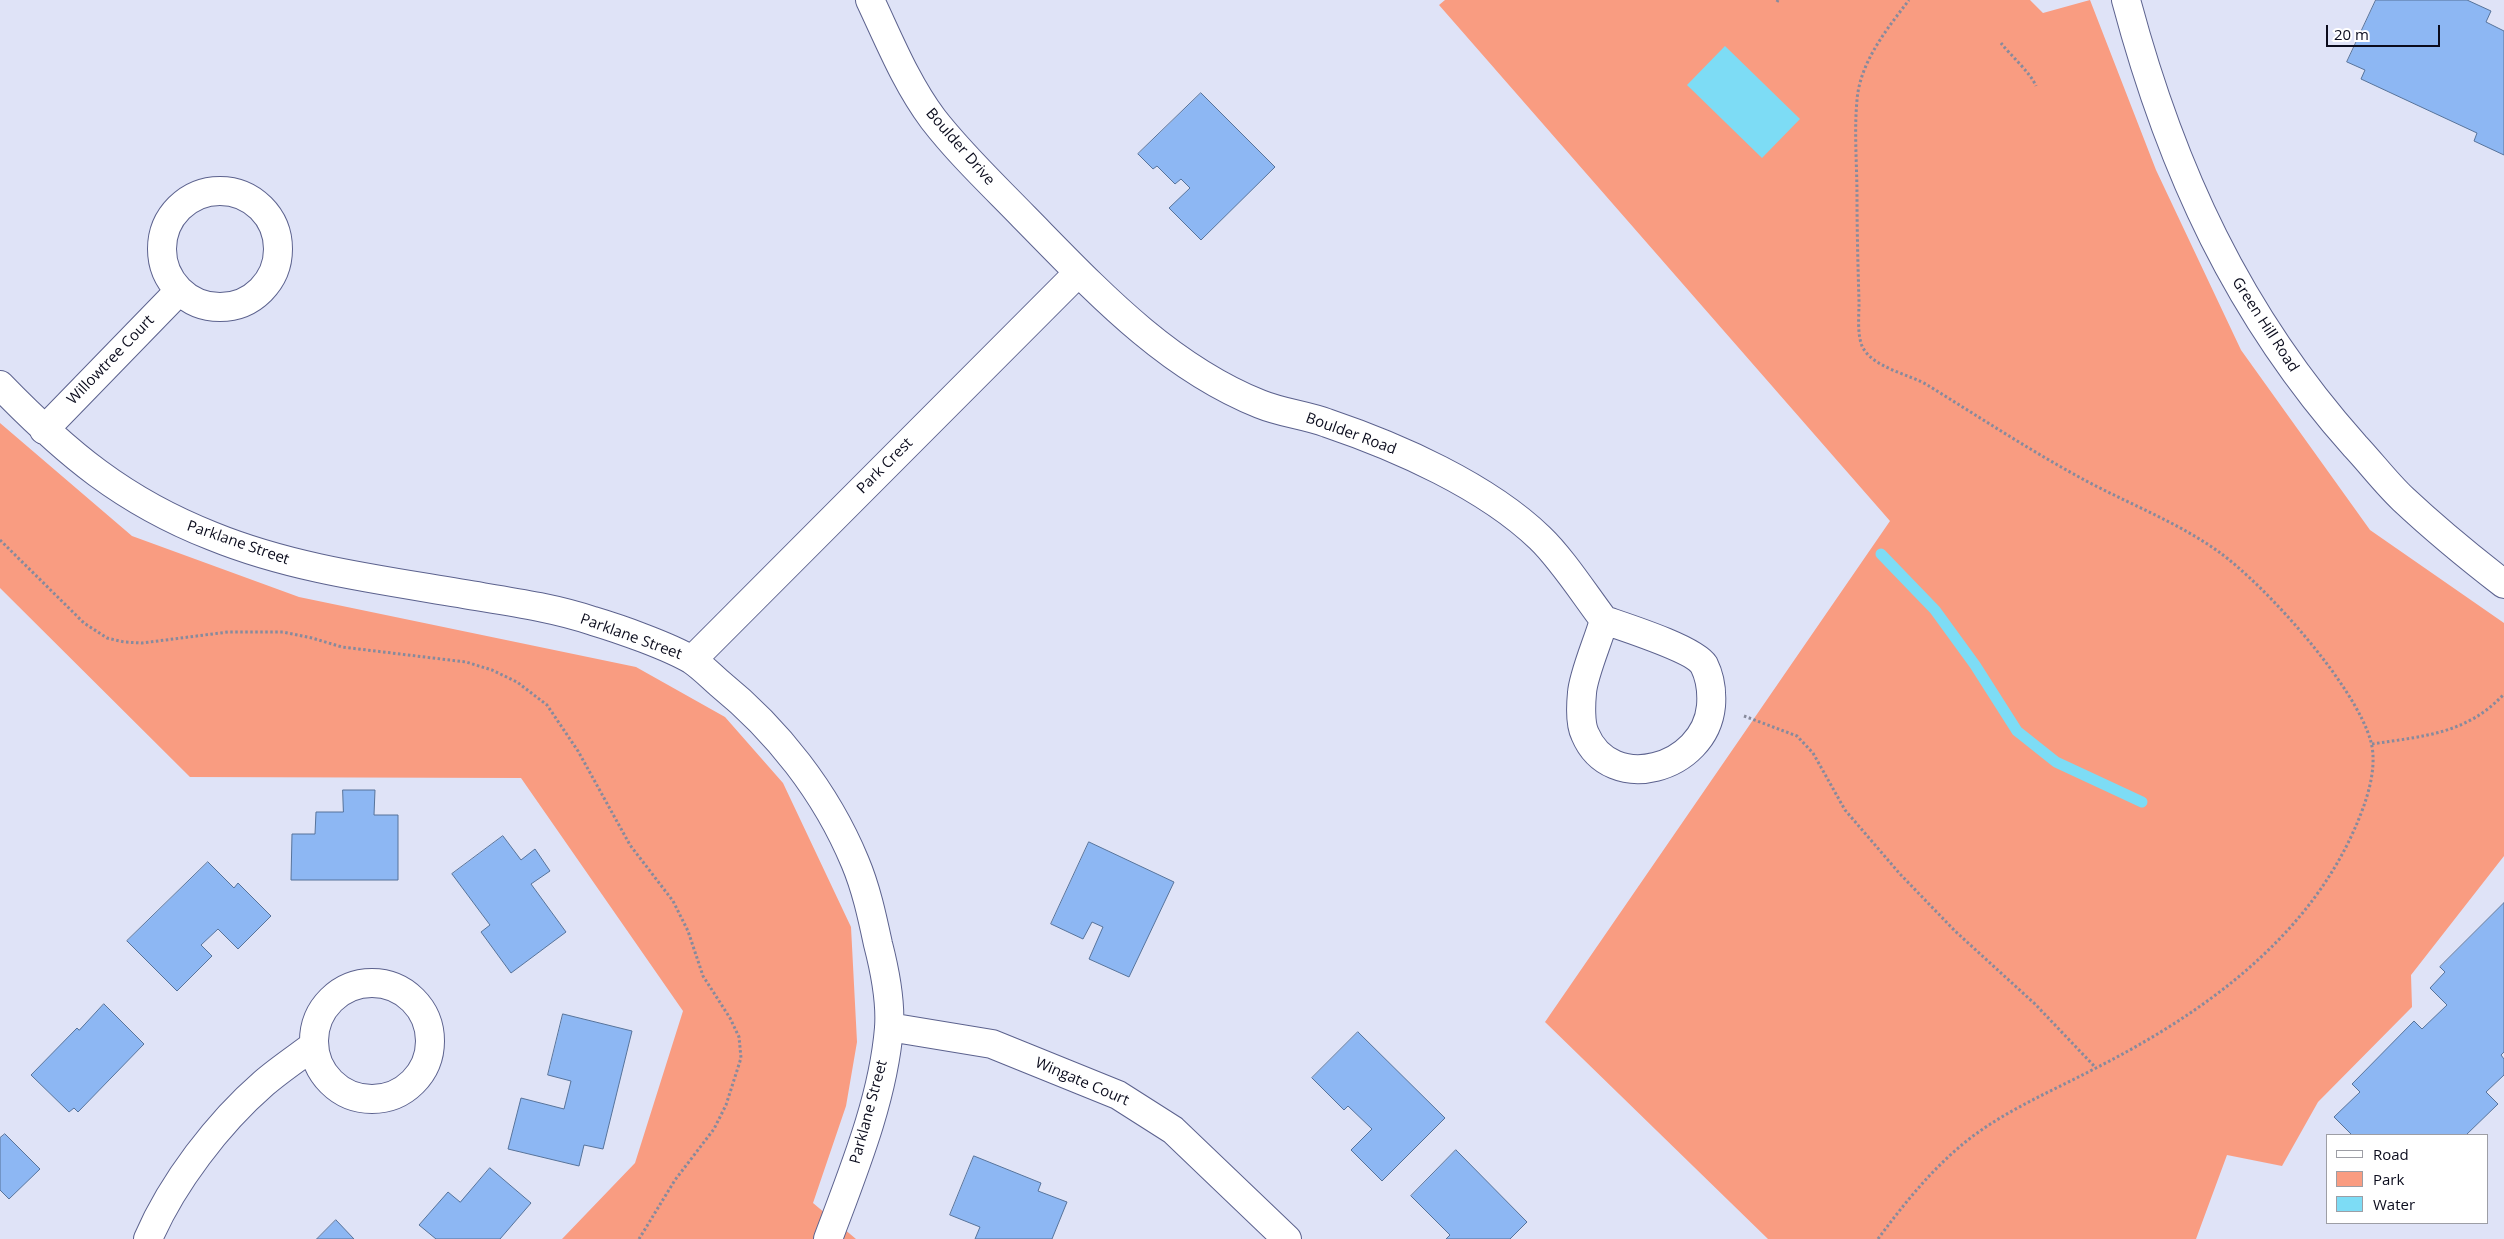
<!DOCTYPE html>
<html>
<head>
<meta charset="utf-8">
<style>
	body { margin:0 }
	#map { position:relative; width:2504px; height:1239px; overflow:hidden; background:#dfe3f7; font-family:"Open Sans",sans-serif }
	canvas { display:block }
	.legend { position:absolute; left:2326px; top:1134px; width:162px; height:90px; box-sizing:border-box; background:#fff; border:1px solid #9d9ea5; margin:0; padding:6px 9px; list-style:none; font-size:15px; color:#0b0c1d }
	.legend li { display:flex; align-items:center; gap:10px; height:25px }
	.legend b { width:25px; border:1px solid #9d9ea5 }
	.scale { position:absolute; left:2326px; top:25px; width:114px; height:22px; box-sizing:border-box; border:2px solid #0b0c1d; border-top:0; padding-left:6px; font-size:15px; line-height:18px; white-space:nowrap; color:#0b0c1d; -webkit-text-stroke:4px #fff; paint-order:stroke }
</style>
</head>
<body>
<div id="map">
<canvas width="2504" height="1239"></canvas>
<ul class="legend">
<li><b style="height:6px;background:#fff"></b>Road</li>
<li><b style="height:14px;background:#f99c81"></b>Park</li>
<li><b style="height:14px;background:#7ddcf5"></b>Water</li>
</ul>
<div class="scale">20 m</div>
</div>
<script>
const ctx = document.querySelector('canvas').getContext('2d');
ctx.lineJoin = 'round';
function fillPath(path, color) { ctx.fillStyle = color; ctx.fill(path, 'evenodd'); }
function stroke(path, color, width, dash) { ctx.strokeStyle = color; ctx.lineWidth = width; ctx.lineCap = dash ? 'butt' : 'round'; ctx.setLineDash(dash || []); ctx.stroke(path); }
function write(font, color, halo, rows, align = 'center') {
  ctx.font = font + ' "Open Sans",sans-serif'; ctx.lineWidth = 4; ctx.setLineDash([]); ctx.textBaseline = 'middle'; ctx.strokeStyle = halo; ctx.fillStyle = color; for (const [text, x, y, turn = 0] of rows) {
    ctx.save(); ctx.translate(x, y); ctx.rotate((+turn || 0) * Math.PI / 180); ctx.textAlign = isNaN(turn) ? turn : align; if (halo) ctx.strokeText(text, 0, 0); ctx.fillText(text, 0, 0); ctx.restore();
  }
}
fillPath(new Path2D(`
	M1445,0H2030L2043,13L2090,0L2156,170L2241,350L2370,530L2504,623V856L2411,975L2412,1007L2318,1102L2282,1166L2227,1155L2196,1239H1768L1545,1022L1890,521L1439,5Z
	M0,423L132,536L299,597L636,667L725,717L783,783L851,927L857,1042L846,1106L813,1203L856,1239H562L635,1163L683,1011L521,778L190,777L0,588Z`), '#f99c81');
fillPath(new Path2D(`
	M1725,46L1800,119L1762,158L1687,85Z`), '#7ddcf5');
stroke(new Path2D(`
	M1881,554L1935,610L1975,665L2017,731L2056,762L2142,802`), '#7ddcf5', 11);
const building = new Path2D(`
	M2376,0H2467L2491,11L2486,22L2504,31V155L2474,141L2477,133L2361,79L2365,70L2347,62Z
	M1201,93L1275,167L1201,240L1169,208L1190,188L1181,179L1175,184L1157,166L1153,169L1138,154Z
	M343,790H375L374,815H398V880H291L292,834H315L316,812H343Z
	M503,836L521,860L535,849L550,871L531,884L566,932L511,973L481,932L490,925L452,874Z
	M1089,842L1174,882L1129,977L1089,959L1103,927L1092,922L1083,939L1051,924Z
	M208,862L234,888L238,883L271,916L238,949L218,929L201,945L212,956L177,991L127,941Z
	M2504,903V1052L2501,1055L2504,1059V1075L2486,1092L2498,1104L2466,1135H2352L2334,1117L2360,1092L2352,1084L2414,1021L2422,1029L2447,1005L2430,988L2445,972L2440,967Z
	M104,1004L144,1044L78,1112L74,1108L69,1112L31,1075L77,1028L79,1030Z
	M563,1014L632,1031L603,1149L584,1145L579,1166L508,1149L521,1098L564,1109L571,1081L548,1075Z
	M1358,1032L1445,1118L1382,1181L1351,1150L1372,1129L1348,1106L1344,1110L1312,1078Z
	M5,1134L40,1169L9,1199L0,1190V1138Z
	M1456,1150L1527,1222L1510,1239H1446L1450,1235L1411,1196Z
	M974,1156L1041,1183L1038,1191L1067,1202L1052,1239H975L980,1227L950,1215Z
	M490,1168L531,1203L500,1239H436L419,1225L448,1192L460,1202Z
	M336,1220L354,1239H317Z`);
fillPath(building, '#8db7f3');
stroke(building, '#57739a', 1);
const minor = new Path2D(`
	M870,0C889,40 906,83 933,119C960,154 993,185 1024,217C1094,288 1165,366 1260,404C1282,413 1305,415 1327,423C1398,447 1486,486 1540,538C1562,559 1585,595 1604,620
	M2126,0C2171,169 2238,315 2355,446C2371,463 2386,483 2403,499C2435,529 2469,557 2504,584
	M162 249a58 58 0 1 1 116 0a58 58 0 1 1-116 0Z
	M0,385C66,453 123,501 212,536C298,571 391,581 482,597C519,603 557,609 593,621C620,629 668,646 692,660C701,666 710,675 719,683C777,730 826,792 855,862C866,888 872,916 878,944C885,971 891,1000 889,1028C883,1100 853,1172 828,1239
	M44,430L179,291
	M1604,620C1624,627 1694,649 1704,665C1710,677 1712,693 1711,706C1705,769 1611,796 1585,734C1580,724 1581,703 1582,693C1583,675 1599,639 1604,620Z
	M692,660L1078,273
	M314 1041a58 58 0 1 1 116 0a58 58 0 1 1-116 0Z
	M889,1027L992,1044L1118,1095L1173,1130L1287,1239
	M148,1239C172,1183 218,1123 264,1083C279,1070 297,1058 313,1046`);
stroke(minor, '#5c628e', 30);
stroke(new Path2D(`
	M1777,2L1778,0
	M2001,43C2011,56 2030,72 2036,86
	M0,540L84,623L107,638L124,642L142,643L228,632H283L312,638L342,647L466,662L492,670L517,682L547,705L578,751L630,845L673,901L688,931L703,976L730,1018L739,1037L741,1058L726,1105L714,1129L675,1180L639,1239
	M1744,716L1797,736L1813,753L1845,810L1900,874L1955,931L2035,1004L2096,1068
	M2372,744C2424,736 2467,734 2504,694
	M1878,1239C1906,1201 1935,1165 1973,1136C2011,1108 2054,1090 2096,1068C2202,1014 2306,940 2355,828C2366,803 2378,769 2371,742C2356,686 2266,586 2219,552C2176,521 2126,503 2079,477C2028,449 1979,417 1929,386C1910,374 1872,368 1862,346C1857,333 1859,316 1859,302C1858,267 1857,232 1857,197C1857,165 1854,132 1857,100C1860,62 1887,29 1909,0`), '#878a9c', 3, [2.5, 2.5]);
stroke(minor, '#fff', 28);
write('15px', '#0b0c1d', '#fff', [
	["Boulder Drive",960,147,49],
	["Green Hill Road",2265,325,57],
	["Willowtree Court",111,360,-46],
	["Boulder Road",1351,434,20],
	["Park Crest",885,466,-45],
	["Parklane Street",238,543,19],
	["Parklane Street",631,637,20],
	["Wingate Court",1082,1082,23],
	["Parklane Street",869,1112,-75]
]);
</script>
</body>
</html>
